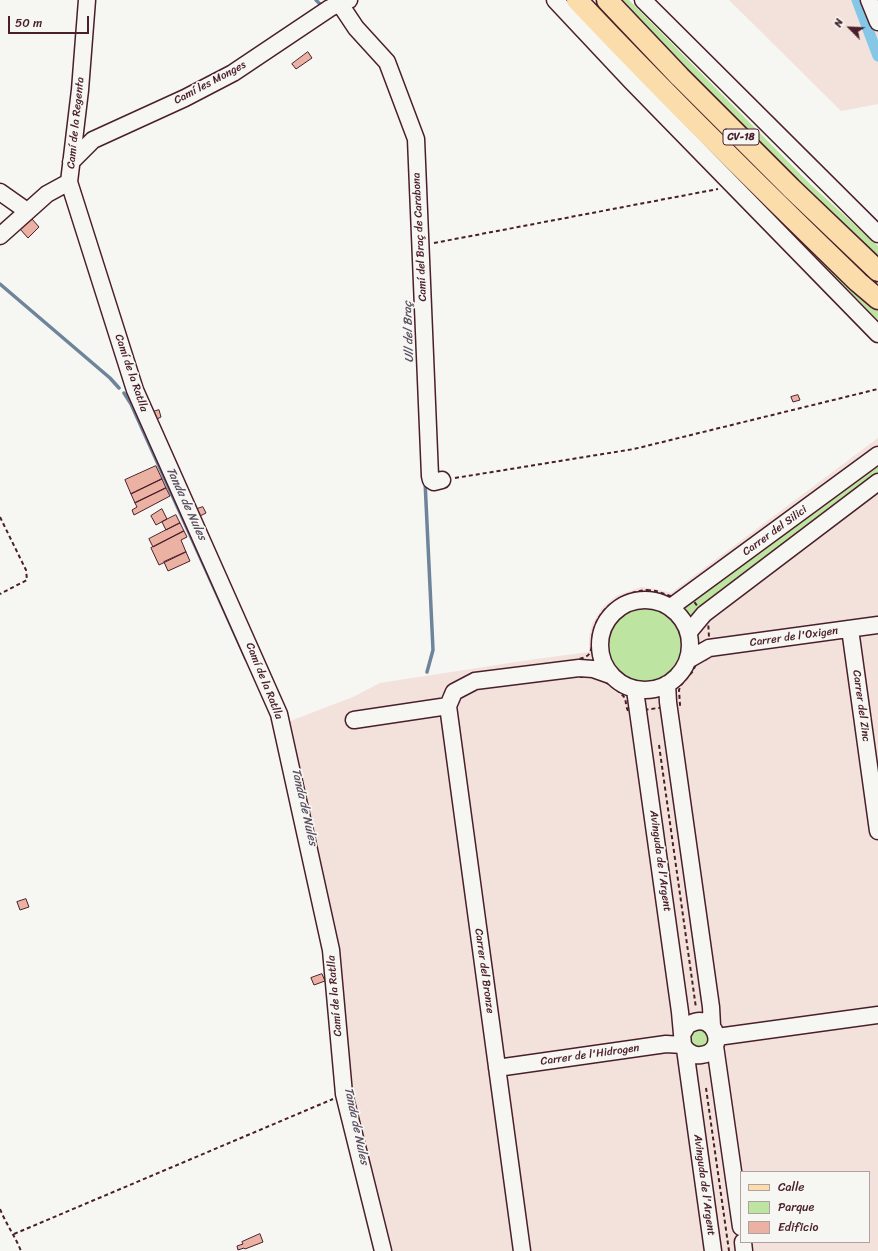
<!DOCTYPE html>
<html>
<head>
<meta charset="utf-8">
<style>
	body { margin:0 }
	#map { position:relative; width:878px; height:1251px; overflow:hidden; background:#f6f6f2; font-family:Sriracha,sans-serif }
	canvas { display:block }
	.legend { position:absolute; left:740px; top:1171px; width:130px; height:72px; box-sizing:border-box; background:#f6f6f2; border:1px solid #b1a0a2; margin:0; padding:5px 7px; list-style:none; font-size:12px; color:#4a1f2b }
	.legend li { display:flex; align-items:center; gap:8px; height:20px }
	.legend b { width:20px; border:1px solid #b1a0a2 }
	.north { position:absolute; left:830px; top:8px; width:40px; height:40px; -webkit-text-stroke:3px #f6f6f2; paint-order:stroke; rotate:294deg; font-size:11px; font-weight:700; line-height:16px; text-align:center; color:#4a1f2b }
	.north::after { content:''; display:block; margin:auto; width:14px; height:18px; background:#4a1f2b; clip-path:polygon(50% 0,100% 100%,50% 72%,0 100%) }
	.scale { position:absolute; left:8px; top:16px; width:81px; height:18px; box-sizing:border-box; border:2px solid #4a1f2b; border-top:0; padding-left:5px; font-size:12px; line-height:14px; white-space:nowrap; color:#4a1f2b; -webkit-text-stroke:3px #f6f6f2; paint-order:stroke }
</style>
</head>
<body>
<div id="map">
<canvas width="878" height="1251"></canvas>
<ul class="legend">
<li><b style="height:5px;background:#faddab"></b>Calle</li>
<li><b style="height:11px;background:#bde4a0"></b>Parque</li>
<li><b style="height:11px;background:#ebb2a4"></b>Edificio</li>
</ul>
<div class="north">N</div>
<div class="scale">50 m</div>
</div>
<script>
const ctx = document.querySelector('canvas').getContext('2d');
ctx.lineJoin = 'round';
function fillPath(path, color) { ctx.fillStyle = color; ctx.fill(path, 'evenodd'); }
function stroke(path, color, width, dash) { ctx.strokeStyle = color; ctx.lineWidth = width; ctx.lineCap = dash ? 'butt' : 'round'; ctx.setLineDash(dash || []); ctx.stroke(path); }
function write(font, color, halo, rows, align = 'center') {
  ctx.font = font + ' Sriracha,sans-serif'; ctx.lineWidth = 3.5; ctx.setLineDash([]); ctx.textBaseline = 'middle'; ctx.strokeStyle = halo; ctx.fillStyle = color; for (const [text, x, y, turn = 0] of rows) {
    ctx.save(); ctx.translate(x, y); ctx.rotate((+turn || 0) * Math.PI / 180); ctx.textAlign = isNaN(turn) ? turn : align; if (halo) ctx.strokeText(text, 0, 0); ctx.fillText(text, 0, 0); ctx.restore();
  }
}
fillPath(new Path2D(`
	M729,0H878V104L841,111Z
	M878,438V1251H388L347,1093L285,723L353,697L380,683L529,660L589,652V637L592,624L602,608L616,596L641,587L656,589L671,593ZM741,1172H869V1242H741Z`), '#f3e2db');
fillPath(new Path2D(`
	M560,0H568L848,282L878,309V328Z
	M614,0H629L811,185L878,246V264Z
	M878,459V476L690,617L681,606Z
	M605 645a40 40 0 1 1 80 0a40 40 0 1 1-80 0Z
	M705,1026L712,1041L696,1052L687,1034Z`), '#bde4a0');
stroke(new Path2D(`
	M316,0L322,6
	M860,0L878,47
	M0,284L110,378L119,388
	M124,393L131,404L246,659
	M425,481L433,650L427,672`), '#6d849b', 3.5);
stroke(new Path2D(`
	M857,0L878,56`), '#85c7e6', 11);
const building = new Path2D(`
	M308,52L312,58L296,69L292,64Z
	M32,219L39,227L28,238L20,229Z
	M798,395L800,400L793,402L791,397Z
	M159,410L161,417L153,421L150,413Z
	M156,466L162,479L131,494L125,480Z
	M162,479L166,488L135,503L131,494Z
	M166,488L170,496L134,515L132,510L137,507L135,503Z
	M203,507L206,513L200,516L197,509Z
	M162,509L167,519L156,525L151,516Z
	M176,515L180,523L166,530L162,522Z
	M180,523L184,531L153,547L149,539Z
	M184,531L187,537L181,540L186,552L159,565L151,548Z
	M186,552L190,561L168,571L164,562Z
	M26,899L29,907L20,910L17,902Z
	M322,974L325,981L314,985L311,978Z
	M260,1234L263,1242L245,1249L244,1248L238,1250L237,1246L243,1244L242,1242Z`);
fillPath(building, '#ebb2a4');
stroke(building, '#4a1f2b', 1);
const minor = new Path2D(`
	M87,0L80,90L69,182L135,390L279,714L331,950L344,1094L383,1251
	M555,0L631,81L878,334
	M643,0L878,234
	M869,0L878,22
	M340,4L356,28L387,62L416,139L430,476L431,480L434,482L442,480
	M71,162L93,140L185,98L233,73L330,8L349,0
	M0,192L27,211
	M0,236L47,194L69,182
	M600 645a45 45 0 1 1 90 0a45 45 0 1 1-90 0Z
	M671,607L878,455
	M850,629L878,831
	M689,632L704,614L878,482
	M688,660L709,648L878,625
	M667,684L668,702L711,1007L712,1026
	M635,690L680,1012L683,1045C687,1052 693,1056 701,1055C729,1052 715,1010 690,1024C687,1025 685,1030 683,1033
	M354,720L448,706
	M717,1037L878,1015
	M715,1046L741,1227
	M685,1049L713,1251
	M497,1068L666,1044L683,1045
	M743,1242L744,1251
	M522,1251L448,706L454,692L475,681L579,668L593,669L610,675`);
const major = new Path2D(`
	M577,0C668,97 763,190 858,282L878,299
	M607,0L680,77L791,188L878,271`);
stroke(minor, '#4a1f2b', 19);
stroke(major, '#4a1f2b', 23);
stroke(new Path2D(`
	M434,243L718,189
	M455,478L634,449L878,389
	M0,517L26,570L27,580L0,594
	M647,590L656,591L673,597L681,591H686L708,620L710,654L708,659L700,660L696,664L693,671L681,685L679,690L680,705L629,712C625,707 627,702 624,697C621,692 604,681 598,677L595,675L581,677L579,659C583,658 587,657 589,654C593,649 592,639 593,633C598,607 623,592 647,590Z
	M659,745L696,1008
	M706,1088L729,1251
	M0,1209C6,1224 15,1236 21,1251
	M14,1234L333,1099`), '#4a1f2b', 2, [4, 3]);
stroke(minor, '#f6f6f2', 16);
stroke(major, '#faddab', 20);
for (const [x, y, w] of [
	[741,137,36]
]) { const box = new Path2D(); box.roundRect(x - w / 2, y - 8, w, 16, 3); ctx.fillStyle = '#f6f6f2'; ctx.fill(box); stroke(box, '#4a1f2b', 1); }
write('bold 10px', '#4a1f2b', null, [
	["CV-18",741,137]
]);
write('11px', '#4a1f2b', '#f6f6f2', [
	["Camí les Monges",210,83,-28],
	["Camí de la Regenta",76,123,-84],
	["Camí del Braç de Carabona",420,237,-93],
	["Camí de la Ratlla",131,373,71],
	["Carrer del Silici",775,531,-36],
	["Carrer de l'Oxigen",794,637,-8],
	["Camí de la Ratlla",264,681,68],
	["Carrer del Zinc",861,706,82],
	["Avinguda de l'Argent",660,861,82],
	["Carrer del Bronze",484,971,82],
	["Camí de la Ratlla",335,996,-95],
	["Carrer de l'Hidrogen",590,1055,-8],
	["Avinguda de l'Argent",704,1185,82]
]);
write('italic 12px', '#5c5163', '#f6f6f2', [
	["Ull del Braç",409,332,-92],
	["Tanda de Nules",186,504,65],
	["Tanda de Nules",304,807,77],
	["Tanda de Nules",356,1126,78]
]);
</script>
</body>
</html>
